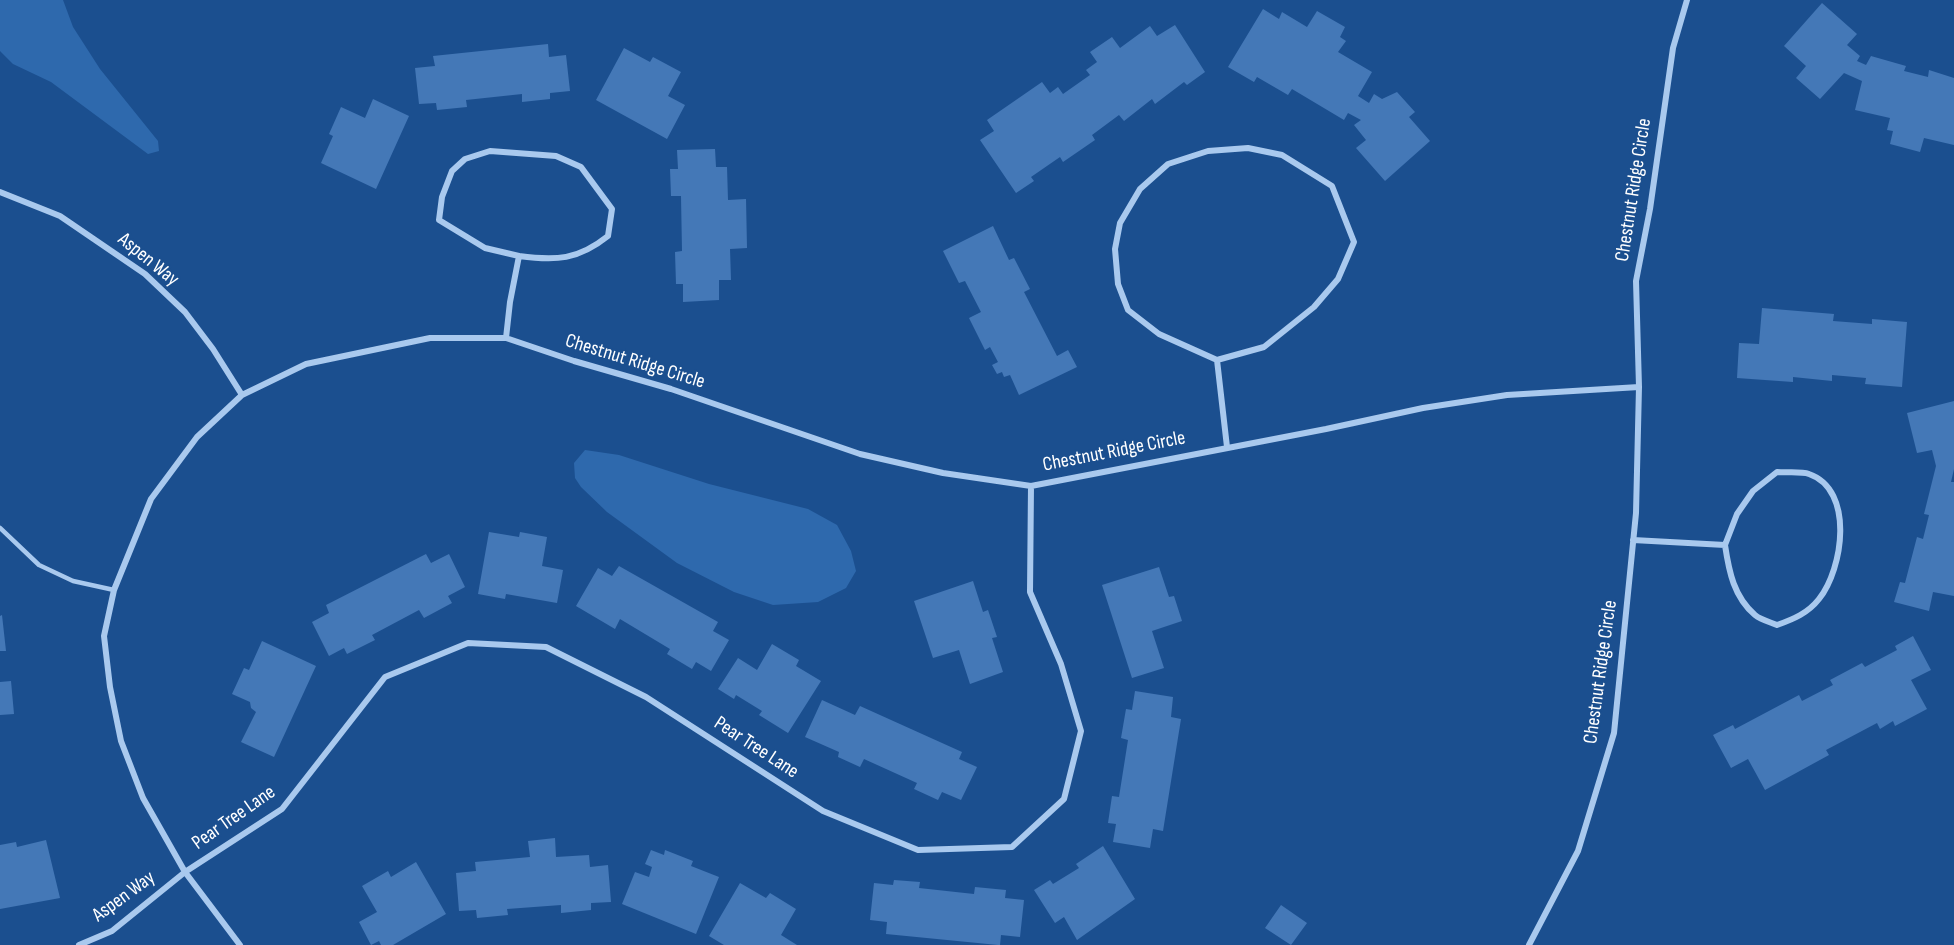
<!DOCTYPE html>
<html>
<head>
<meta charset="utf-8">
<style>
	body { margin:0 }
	canvas { display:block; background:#1b4f8f }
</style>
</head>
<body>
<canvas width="1954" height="945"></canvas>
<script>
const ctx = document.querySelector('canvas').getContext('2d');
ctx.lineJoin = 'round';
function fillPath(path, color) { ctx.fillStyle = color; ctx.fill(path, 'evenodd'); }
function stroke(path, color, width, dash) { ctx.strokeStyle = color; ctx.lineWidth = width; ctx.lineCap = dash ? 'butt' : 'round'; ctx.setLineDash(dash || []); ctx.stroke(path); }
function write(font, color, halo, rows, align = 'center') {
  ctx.font = font + ' "Sofia Sans Condensed",sans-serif'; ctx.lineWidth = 5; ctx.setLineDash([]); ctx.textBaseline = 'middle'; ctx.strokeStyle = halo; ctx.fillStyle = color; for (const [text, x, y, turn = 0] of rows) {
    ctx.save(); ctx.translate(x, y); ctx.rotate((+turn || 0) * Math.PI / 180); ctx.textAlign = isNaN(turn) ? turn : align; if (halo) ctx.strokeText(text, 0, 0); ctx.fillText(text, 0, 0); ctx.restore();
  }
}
fillPath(new Path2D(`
	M0,0H63L73,27L100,69L158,141L159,151L148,154L51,82L13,64L0,51Z
	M585,450L619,455L709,484L808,509L837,525L851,551L856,571L846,588L818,602L773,605L734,592L677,563L607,512L581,487L575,478L574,463Z`), '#2e69ad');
fillPath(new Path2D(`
	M1822,3L1857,34L1847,45L1860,56L1857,61L1866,65L1871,56L1906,66L1904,71L1928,77L1929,70L1954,78V145L1924,138L1920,152L1890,144L1893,131L1887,130L1890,118L1855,110L1862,81L1844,73L1820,99L1796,78L1806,66L1784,46Z
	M1263,9L1279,19L1282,12L1307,27L1317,11L1345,27L1340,37L1346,41L1338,52L1372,72L1358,96L1369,103L1374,94L1382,99L1397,92L1415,112L1409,117L1430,141L1385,181L1356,148L1366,140L1354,125L1361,120L1348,113L1344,120L1292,89L1288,95L1257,77L1254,82L1228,67Z
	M1175,25L1205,72L1187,85L1184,82L1155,104L1152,99L1124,121L1119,115L1092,135L1095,140L1063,162L1060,157L1031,177L1034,181L1016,193L980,140L994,131L987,120L1042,82L1050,93L1058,87L1063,94L1090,75L1086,70L1097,62L1090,52L1112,37L1120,48L1150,26L1157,36Z
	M548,44L549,57L566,55L570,91L550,93V99L522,102V94L466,100L467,107L437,110L436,103L419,104L415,68L435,66L433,56Z
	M624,48L650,62L653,57L681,72L668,96L685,105L667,139L596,100Z
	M373,99L409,116L376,189L321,163L333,136L329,134L341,107L365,118Z
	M715,149L716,167H727L728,200L746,199L747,248L730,249L731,280H719V300L683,302V284H676L675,252L682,251L681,196H671L670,169H678L677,150Z
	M993,226L1009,260L1014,258L1030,289L1024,292L1057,356L1068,350L1077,367L1019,395L1010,375L1004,377L1002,372L997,374L992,365L998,362L990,347L985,350L969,318L981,312L965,281L959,283L943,251Z
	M1762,308L1834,314L1833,321L1872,324V319L1907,322L1902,387L1865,384L1866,378L1832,375V381L1793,377V382L1737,378L1739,343L1759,344Z
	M1954,401V469L1951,482H1954V596L1933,592L1929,611L1894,602L1900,582L1905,583L1917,537L1923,539L1929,515L1924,514L1936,466L1932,450L1917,453L1907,413Z
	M489,532L519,537L520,532L547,537L542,566L563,570L557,603L506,594L505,599L478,594Z
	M426,554L431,563L449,554L465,587L448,596L452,603L424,618L419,610L372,635L375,640L347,654L344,648L329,656L312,622L329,613L326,605Z
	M619,566L718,622L713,631L729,640L711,671L696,662L692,669L667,654L670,649L620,619L615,629L576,606L598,568L612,576Z
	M1159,567L1169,597L1174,596L1182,621L1152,631L1164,668L1132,678L1102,585Z
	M973,581L983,612L988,610L997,637L992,638L1003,672L970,684L959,650L933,658L914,601Z
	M2,615L6,651H0V616Z
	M1913,636L1931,670L1911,680L1927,709L1895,726L1893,721L1880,729L1877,723L1826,750L1829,755L1765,790L1748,759L1731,768L1713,735L1733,725L1735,729L1799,695L1802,701L1833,685L1830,680L1862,663L1865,667L1897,650L1895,646Z
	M262,641L316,666L274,757L241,742L256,712L251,708L250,702L232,694L244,668L249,670Z
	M772,644L799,660L796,666L821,681L788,733L759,715L762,711L736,695L734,699L718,689L738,658L757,670Z
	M11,681L14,714L0,715V682Z
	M1135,691L1173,697L1171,717L1181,719L1163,831L1153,829L1150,848L1113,842L1116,824L1108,823L1112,796L1119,797L1128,740L1121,738L1126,709L1132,710Z
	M822,700L855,715L860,706L962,752L959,759L977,767L961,800L942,792L938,800L914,789L917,783L864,759L860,767L838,757L839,752L805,737Z
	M555,838L556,857L589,855L590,867L608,865L611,902L591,903V910L561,913V905L507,909L508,915L477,918L476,910L459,911L456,873L476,871L475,862L530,857L528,841Z
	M46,840L60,898L0,909V845L16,842L17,847Z
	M1103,846L1135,899L1077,940L1064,917L1055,923L1034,890L1050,880L1053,884L1079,868L1076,864Z
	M651,850L664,855L665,850L693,861L691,866L719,877L696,934L622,904L635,872L649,877L652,867L645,864Z
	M416,862L446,914L393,945H381L379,941L371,945L359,922L377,912L362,886L388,871L391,877Z
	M894,880L920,882L919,888L974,894L975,887L1006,890L1005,898L1024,900L1020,937L1001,935L1000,945H998L886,934L887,922L870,920L874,883L893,885Z
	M740,883L766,898L770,893L796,909L781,935L797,945H724L709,936Z
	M1281,905L1307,923L1291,945L1265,928Z`), '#4478b7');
stroke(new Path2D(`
	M0,528L39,565L73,581L114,590`), '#a9c9ee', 4.5);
stroke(new Path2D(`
	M0,192L60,216L145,274L185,312L213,349L242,395
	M506,338L510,302L519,256L485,248L439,220L442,197L452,171L465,159L490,151L556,156L581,167L612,209L608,236C578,260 556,261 519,256
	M1217,360L1159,334L1128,310L1118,284L1115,249L1120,223L1140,189L1168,164L1208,151L1248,148L1282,155L1332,186L1354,242L1338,279L1314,307L1264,347L1217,360L1227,447
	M1633,540L1725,545L1737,514L1753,491L1777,472C1787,473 1801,471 1809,474C1855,490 1843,569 1819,599C1808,613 1794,619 1777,625C1770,622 1761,620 1755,615C1734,597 1729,572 1725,545
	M79,945L112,931L185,872L282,809L385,677L468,643L546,647L646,697L823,811L918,850L1012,847L1064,799L1081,731L1061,664L1030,592L1031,486
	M240,945L185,872L143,798L121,741L110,687L104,636L114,590L151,499L197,437L242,395L306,364L430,338H506L574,361L671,389L860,454L943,473L1031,486L1326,429L1423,408L1507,395L1639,387
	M1529,945L1578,851L1614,733L1636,513L1639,387L1636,281L1650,209L1673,48L1687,0`), '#a9c9ee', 6);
write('20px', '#fff', '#1b4f8f', [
	["Chestnut Ridge Circle",1634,190,-81],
	["Aspen Way",148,260,39],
	["Chestnut Ridge Circle",635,362,17],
	["Chestnut Ridge Circle",1114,452,-11],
	["Chestnut Ridge Circle",1601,672,-82],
	["Pear Tree Lane",756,748,33],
	["Pear Tree Lane",234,818,-35],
	["Aspen Way",124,897,-36]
]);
</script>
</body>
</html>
